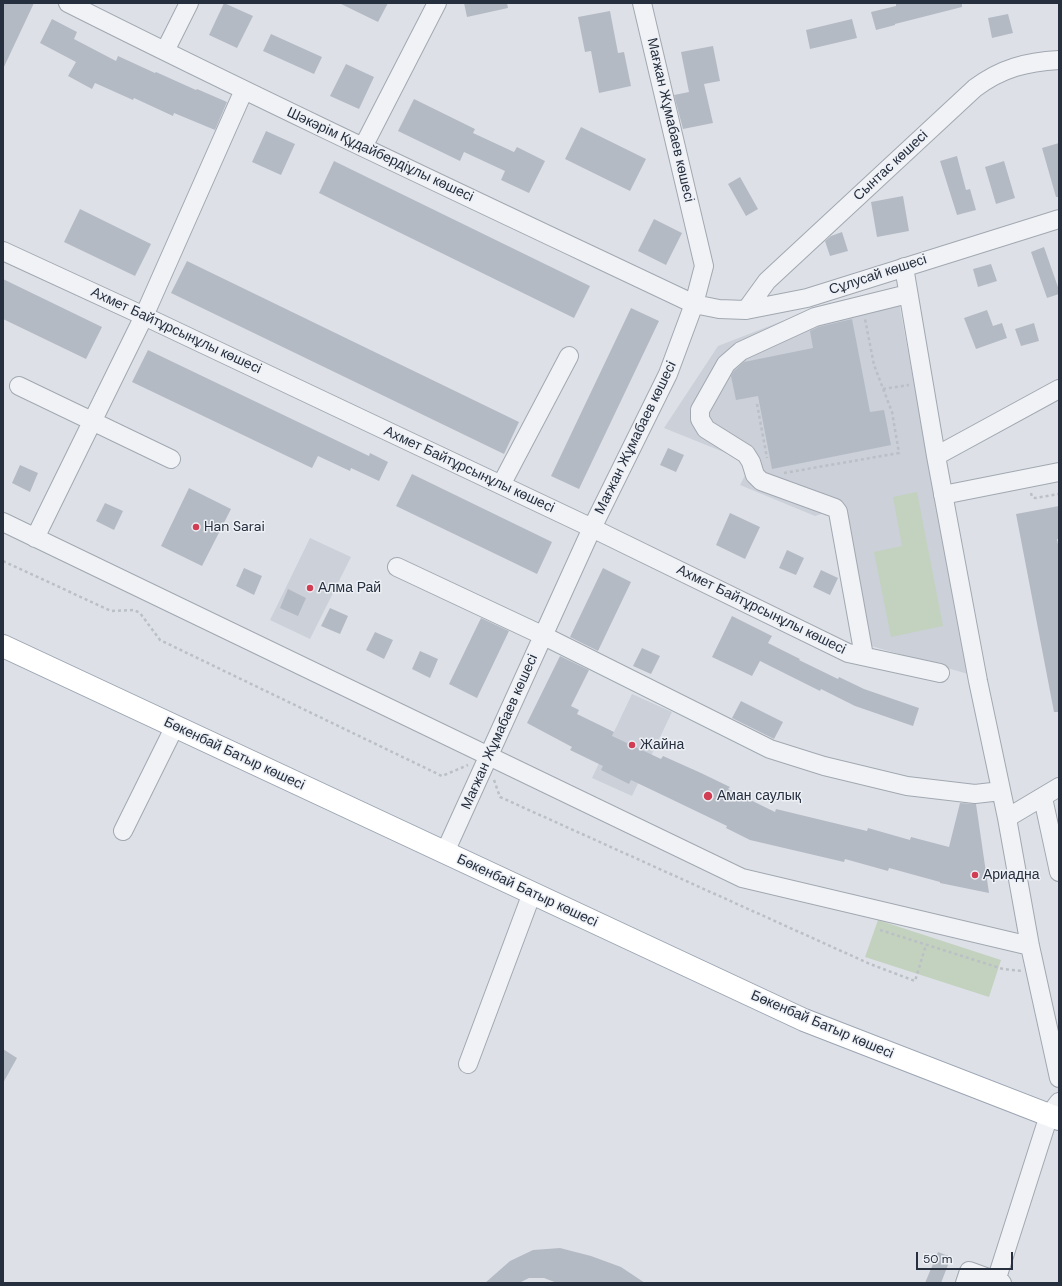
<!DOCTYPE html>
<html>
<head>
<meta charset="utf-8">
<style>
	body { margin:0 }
	#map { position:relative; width:1062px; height:1286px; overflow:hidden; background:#dde1e7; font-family:"DM Sans",sans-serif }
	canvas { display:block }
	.frame { position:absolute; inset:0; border:4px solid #262f3e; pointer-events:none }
	.scale { position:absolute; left:916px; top:1252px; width:97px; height:18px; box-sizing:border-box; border:2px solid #262f3e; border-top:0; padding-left:5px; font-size:12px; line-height:14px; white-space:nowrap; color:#262f3e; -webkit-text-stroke:3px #edf0f5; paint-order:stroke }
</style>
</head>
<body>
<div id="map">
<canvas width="1062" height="1286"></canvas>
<div class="frame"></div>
<div class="scale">50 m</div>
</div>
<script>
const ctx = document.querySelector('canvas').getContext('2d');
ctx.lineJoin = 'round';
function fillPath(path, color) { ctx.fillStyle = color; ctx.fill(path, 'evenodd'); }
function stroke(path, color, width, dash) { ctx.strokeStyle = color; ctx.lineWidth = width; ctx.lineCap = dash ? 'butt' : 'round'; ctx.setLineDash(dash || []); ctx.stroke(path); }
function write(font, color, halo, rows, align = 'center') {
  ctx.font = font + ' "DM Sans",sans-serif'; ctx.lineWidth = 3; ctx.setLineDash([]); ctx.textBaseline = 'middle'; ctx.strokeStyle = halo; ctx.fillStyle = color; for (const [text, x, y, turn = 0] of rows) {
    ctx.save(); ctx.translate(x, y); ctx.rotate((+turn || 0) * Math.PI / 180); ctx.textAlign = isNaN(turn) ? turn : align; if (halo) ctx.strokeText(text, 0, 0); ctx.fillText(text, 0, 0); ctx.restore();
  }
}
fillPath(new Path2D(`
	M896,287L968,674L854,641L830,511L815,516L740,485L747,471L741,459L664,428L718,346L808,311Z
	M310,538L351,557L310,639L270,620Z
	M632,694L672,712L632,796L592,778Z`), '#cbd0d9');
fillPath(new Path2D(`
	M917,492L943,626L891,637L874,552L902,546L893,497Z
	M878,920L1001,960L989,997L865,957Z`), '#c3d2be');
fillPath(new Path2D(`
	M3,3H34L3,69Z
	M224,3L253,16L237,48L209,35Z
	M339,3H388L378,22Z
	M464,3H507L508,8L467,17Z
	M896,3H962V7L895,24V25L876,30L871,12L896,6Z
	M610,11L618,53L624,52L631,86L599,93L591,51L585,52L578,17Z
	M1008,14L1013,33L992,38L988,18Z
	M52,19L77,32L74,39L116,61L118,56L155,73L156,72L196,90L197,89L227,102L215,130L174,113L173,116L134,98L133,100L95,83L92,89L68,76L76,62L40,43Z
	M852,19L857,38L810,49L806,30Z
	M271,34L322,57L314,74L263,51Z
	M713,46L720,81L704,84L713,123L683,129L674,95L689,92L681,52Z
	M346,64L374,77L359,109L330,96Z
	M414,99L475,129L473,133L514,152L517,147L545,161L529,193L501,180L505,171L464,152L460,161L398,131Z
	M581,127L646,159L630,191L565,159Z
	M266,131L295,144L281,175L252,162Z
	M1059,143V197H1056L1042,148Z
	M957,156L966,190L970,189L976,210L957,215L940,161Z
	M334,161L590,286L574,318L319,193Z
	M1004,161L1015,198L996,204L985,167Z
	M740,177L758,209L746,216L728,184Z
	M903,196L909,231L877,237L871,202Z
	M80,209L151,244L135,276L64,242Z
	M654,219L682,233L666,265L638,251Z
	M842,232L848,251L830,256L825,241L831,236Z
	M1044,247L1059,290V294L1047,298L1031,252Z
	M187,261L519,422L504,454L171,293Z
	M991,264L997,281L978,287L973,269Z
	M3,279L102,327L86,359L3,319Z
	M631,308L659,321L579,489L551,476Z
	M987,310L993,326L1002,323L1007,338L976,349L964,318Z
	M852,319L870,412L884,410L891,445L772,469L758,396L736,400L731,376L734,371L744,362L813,348L810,331L818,327Z
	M1034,323L1039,341L1021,346L1015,329Z
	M148,350L369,456L370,453L388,462L379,481L351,468L350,471L318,456L312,468L132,382Z
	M668,448L684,455L676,472L660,465Z
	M20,465L38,473L30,492L12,483Z
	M412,474L552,542L537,574L396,506Z
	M189,488L231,509L202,566L161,546Z
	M105,503L123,511L114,530L96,521Z
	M1059,506V539H1057L1059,550V712H1054L1016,514Z
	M730,513L760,527L745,559L716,545Z
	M787,550L804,558L796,575L779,568Z
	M244,568L262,576L254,595L236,586Z
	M603,568L631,582L598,651L570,637Z
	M821,570L838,578L830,595L813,587Z
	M288,589L306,598L298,616L280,608Z
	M330,608L348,616L340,634L321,626Z
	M732,616L772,636L768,643L800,659L799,660L838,679L839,677L864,689L919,708L913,726L855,706L821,689L820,691L760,661L752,676L712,657Z
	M481,618L509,631L477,698L449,684Z
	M375,632L393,640L384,659L366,650Z
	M642,648L660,656L651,674L633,666Z
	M420,651L438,659L430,678L412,669Z
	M560,656L589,670L571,706L579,710L577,714L614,732L612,736L661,759L663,756L701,773L730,787L728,789L775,812L776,809L867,831L868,828L910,840L911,837L949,847L960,803L976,804L989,893L940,883V882L889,868L888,871L845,859L844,862L750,840L726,828L727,826L675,801L631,780L629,784L601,770L603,766L570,750L572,747L527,723Z
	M741,701L783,722L774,739L732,718Z
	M3,1049L17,1058L3,1083Z
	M560,1248L591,1256L621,1267L645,1283H557L544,1278H529L519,1283H485L510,1261L533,1250Z
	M938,1252L951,1257L941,1283H925Z`), '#b4bac4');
const minor = new Path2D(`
	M68,3C275,107 485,205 694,304L719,309L746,310L807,298L1059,219
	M165,51L189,3
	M363,147L437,3
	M3,251L144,316L592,528L848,653L940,673
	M904,267L936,456L978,681L1007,818L1030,946L1059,1078
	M746,310L767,281L975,88C1002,68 1026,62 1059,60
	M19,386L171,459
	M936,456L1059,389
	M501,485L569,356
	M943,495L1059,472
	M3,522L742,878L1030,946
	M35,538L144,316L244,90
	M397,567L544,636L770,749L824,766L907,786L975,794L1001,791
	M864,656L838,512L835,508L761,481L755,475L751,462L746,454L706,429L700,419V410L726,364L741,351L815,317L908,294
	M1043,798L1059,872
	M1007,818L1059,787
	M123,831L175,726
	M445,852L592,528L668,374L694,304L704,266L642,3
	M468,1064L532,893
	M996,1281L1049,1115L1059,1102
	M965,1283L969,1271L1002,1283`);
const major = new Path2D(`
	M3,646L804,1020L1059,1119`);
stroke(minor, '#a2a8b1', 20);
stroke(major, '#9ca5b3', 24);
stroke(new Path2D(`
	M883,389L909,385
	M757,404L767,458
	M784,473L899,453L892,412L874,365L865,319
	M1031,493L1032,497L1035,498L1059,494
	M3,561L111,611L134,610L140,613L160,640L442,776L468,765
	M494,780L500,797L870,964L915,981L926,945
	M880,930L1003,969L1022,971`), '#bbbfc6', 2.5, [3, 3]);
stroke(minor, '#f0f2f6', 18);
stroke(major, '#fff', 22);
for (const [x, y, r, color] of [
	[196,527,4,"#d13e54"],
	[310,588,4,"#d13e54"],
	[632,745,4,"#d13e54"],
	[708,796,5,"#d13e54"],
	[975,875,4,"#d13e54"]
]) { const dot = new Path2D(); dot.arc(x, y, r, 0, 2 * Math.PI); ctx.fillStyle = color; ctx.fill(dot); stroke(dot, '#edf0f5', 1.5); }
write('14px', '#262f3e', '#edf0f5', [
	["Мағжан Жұмабаев көшесі",670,120,77],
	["Шәкәрім Құдайбердіұлы көшесі",380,155,25],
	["Сынтас көшесі",891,166,-43],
	["Сұлусай көшесі",878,275,-18],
	["Ахмет Байтұрсынұлы көшесі",176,331,25],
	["Мағжан Жұмабаев көшесі",636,438,-64],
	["Ахмет Байтұрсынұлы көшесі",469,470,25],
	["Ахмет Байтұрсынұлы көшесі",761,610,26],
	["Мағжан Жұмабаев көшесі",500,732,-66],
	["Бөкенбай Батыр көшесі",234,754,25],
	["Бөкенбай Батыр көшесі",527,891,25],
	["Бөкенбай Батыр көшесі",822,1025,23]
]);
write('14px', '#262f3e', '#edf0f5', [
	["Han Sarai",204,527],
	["Алма Рай",318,588],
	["Жайна",640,745],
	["Аман саулық",717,796],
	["Ариадна",983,875]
], 'left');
</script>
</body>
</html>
